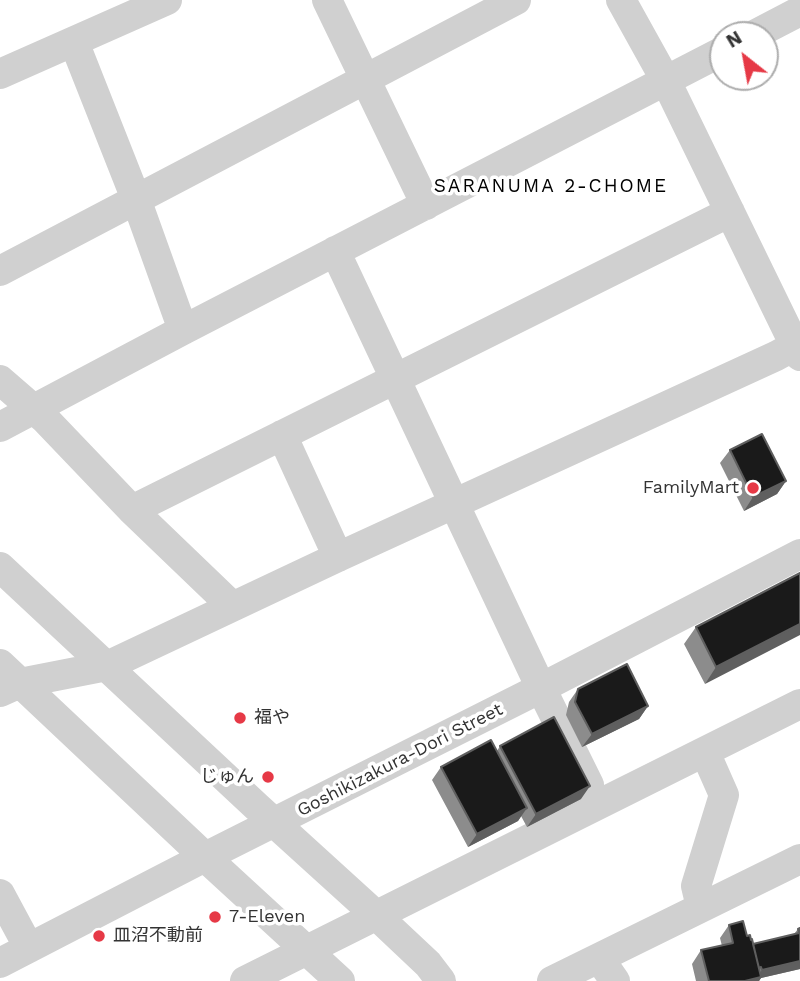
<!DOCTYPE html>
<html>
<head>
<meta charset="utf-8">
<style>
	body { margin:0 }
	#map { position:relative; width:800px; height:981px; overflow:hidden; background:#fff; font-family:"Work Sans",sans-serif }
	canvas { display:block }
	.north { position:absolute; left:709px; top:21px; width:70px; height:70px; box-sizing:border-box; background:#fff; border:2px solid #adadad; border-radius:50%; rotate:329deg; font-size:19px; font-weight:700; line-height:28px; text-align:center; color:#333 }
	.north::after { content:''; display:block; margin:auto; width:24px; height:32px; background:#e63946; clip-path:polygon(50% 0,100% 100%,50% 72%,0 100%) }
</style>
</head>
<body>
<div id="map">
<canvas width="800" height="981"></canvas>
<div class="north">N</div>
</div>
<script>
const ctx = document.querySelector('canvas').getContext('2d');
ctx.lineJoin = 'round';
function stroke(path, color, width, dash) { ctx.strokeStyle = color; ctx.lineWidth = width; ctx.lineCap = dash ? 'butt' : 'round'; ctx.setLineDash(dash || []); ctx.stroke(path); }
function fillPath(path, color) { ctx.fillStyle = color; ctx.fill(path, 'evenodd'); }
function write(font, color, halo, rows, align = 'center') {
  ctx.font = font + ' "Work Sans","Noto Sans JP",sans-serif'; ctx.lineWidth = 7; ctx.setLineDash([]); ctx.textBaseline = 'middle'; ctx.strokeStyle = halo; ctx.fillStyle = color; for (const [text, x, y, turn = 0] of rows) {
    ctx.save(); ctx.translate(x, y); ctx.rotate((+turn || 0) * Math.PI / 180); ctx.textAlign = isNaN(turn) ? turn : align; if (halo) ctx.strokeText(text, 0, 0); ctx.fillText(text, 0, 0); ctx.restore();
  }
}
stroke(new Path2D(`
	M327,0L426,205
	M621,0L666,81L800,356
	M754,35L800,11
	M74,42L136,199L183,330
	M0,74L167,0
	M335,251L541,688L589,785
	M0,271L516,0
	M0,380L45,419L132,510L232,606
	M0,427L183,330L723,51
	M282,435L338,557
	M132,510L730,212
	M0,567L257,807L377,916L428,964L441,981
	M0,664L205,857L340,981
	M0,692L20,683L107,666L338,557L776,356L800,343
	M0,894L29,948
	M701,907L696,886L724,795L705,752
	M599,958L615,981
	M0,963L205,857L541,688L800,554
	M245,981L800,704
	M552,981L800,859`), '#d0d0d0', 30);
fillPath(new Path2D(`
	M730,450L786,481L777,494L744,511L720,463Z
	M800,573L705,684L684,644L696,627Z
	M578,689L648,706L639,719L582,747L566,715L569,702Z
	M500,746L581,799L527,827L521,816L518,821L468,847L432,780L441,767L497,751Z
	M729,925L747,936L753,944L794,934L798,929L800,928V969L761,978L759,981H696L692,964L701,950L722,946L720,938Z`), '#8c8c8c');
fillPath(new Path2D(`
	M786,481L777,494L744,511L753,497Z
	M800,624V635L705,684L716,667Z
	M648,706L639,719L582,747L592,734Z
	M590,786L581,799L527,827L536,814Z
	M527,808L518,821L468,847L477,834Z
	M800,961V969L761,978L759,981H745L756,978L762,970Z`), '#5f5f5f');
const building = new Path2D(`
	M762,434L786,481L753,497L730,450Z
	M800,573V624L716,667L696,627Z
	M627,664L648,706L592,734L575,702L578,689Z
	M554,717L590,786L536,814L500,746Z
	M491,740L527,808L477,834L441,767Z
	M743,921L747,936L750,935L751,940L752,939L761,977L745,981H709L701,950L733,943L729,925Z
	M800,928V961L762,970L761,967L759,968L753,944L799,933L798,929Z`);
fillPath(building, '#1a1a1a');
stroke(building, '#5f5f5f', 2);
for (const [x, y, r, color] of [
	[753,488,7,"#e63946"],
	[240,718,7,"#e63946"],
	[268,777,7,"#e63946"],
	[215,917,7,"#e63946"],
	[99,936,7,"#e63946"]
]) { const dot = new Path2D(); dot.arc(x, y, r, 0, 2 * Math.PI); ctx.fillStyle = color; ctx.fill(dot); stroke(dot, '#fff', 2.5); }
write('18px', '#333', '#fff', [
	["FamilyMart",739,488,"right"],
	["福や",254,718],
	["じゅん",254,777,"right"],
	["7-Eleven",229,917],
	["皿沼不動前",113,936]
], 'left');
write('18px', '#333', '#fff', [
	["Goshikizakura-Dori Street",400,760,-27]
]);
ctx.letterSpacing = '2px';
write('19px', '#000', '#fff', [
	["SARANUMA 2-CHOME",551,186]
]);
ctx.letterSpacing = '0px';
</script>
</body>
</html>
